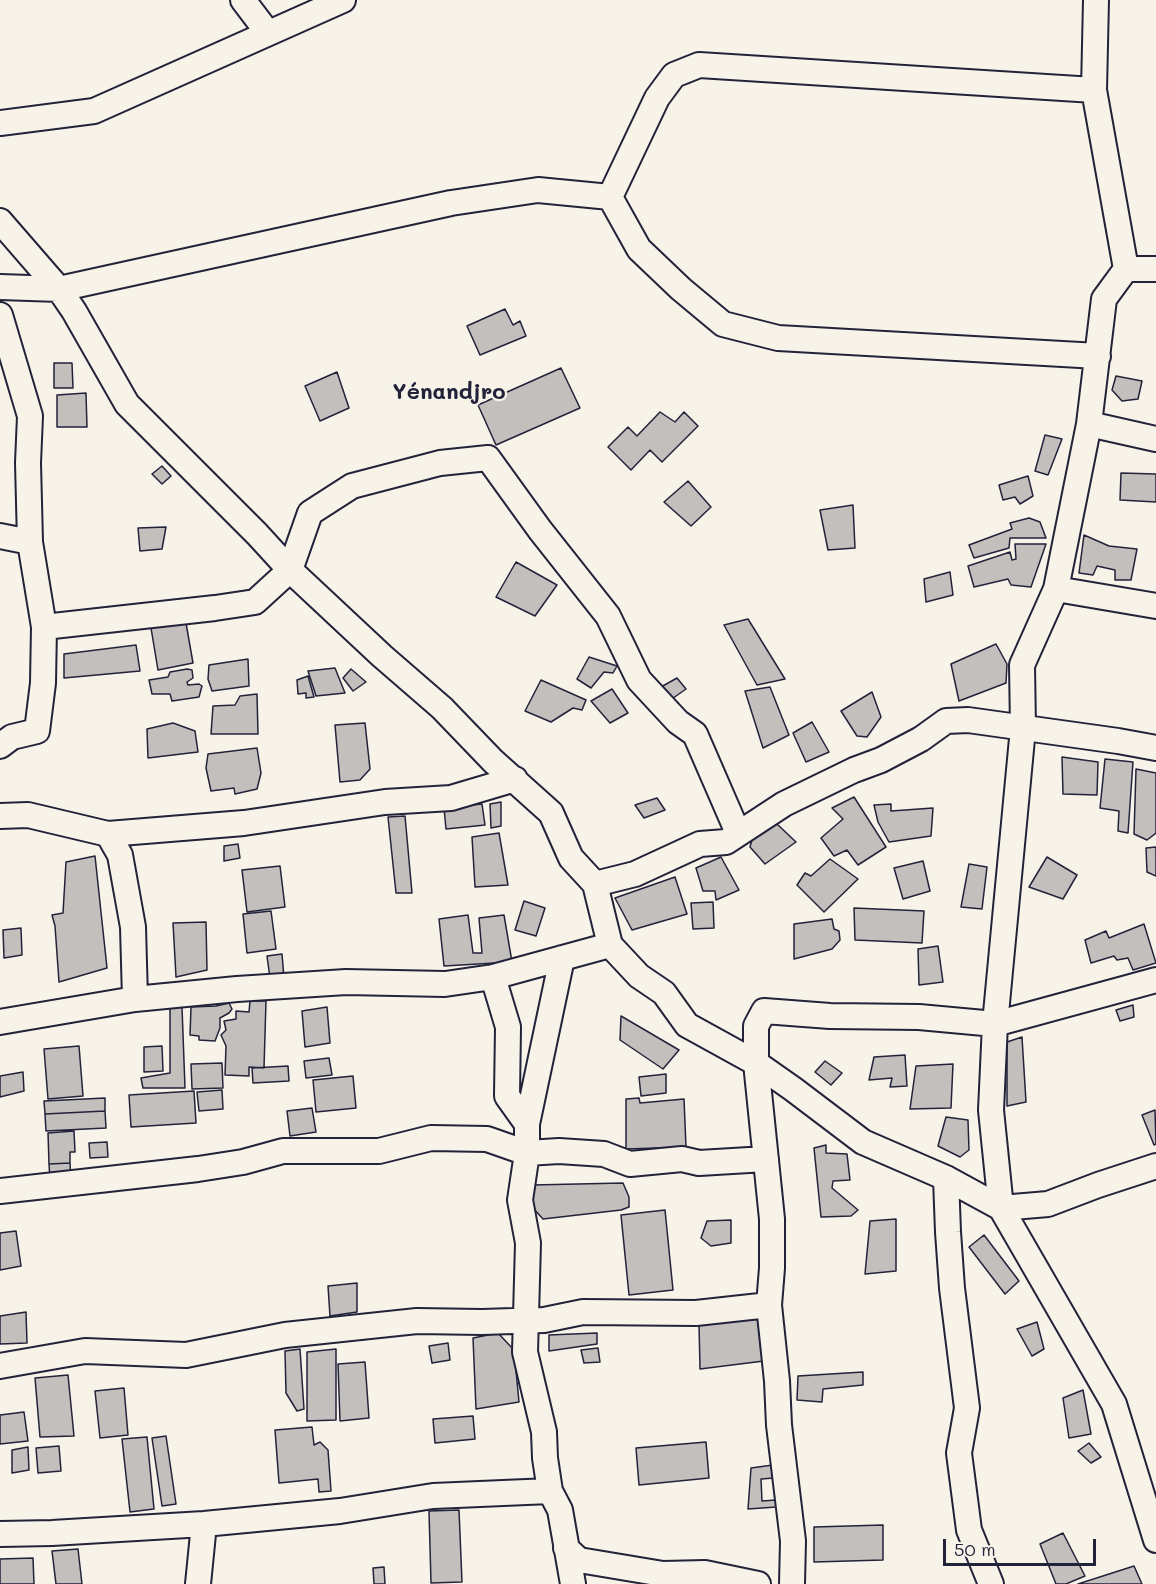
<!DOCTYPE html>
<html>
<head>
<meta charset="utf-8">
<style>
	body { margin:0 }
	#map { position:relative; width:1156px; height:1584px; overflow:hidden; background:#f7f3e8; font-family:Mali,sans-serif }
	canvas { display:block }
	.scale { position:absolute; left:943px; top:1539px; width:153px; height:27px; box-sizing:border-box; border:3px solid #22223b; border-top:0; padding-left:8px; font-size:18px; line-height:21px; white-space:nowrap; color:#22223b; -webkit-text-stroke:4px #f7f3e8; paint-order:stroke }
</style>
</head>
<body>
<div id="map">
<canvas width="1156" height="1584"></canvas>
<div class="scale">50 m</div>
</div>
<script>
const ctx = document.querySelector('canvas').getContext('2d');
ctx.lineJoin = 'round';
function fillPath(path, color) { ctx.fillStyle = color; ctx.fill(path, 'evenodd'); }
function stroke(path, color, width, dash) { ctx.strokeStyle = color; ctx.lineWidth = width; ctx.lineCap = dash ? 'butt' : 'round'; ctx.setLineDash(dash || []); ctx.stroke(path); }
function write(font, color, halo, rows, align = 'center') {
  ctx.font = font + ' Mali,sans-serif'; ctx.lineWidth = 4.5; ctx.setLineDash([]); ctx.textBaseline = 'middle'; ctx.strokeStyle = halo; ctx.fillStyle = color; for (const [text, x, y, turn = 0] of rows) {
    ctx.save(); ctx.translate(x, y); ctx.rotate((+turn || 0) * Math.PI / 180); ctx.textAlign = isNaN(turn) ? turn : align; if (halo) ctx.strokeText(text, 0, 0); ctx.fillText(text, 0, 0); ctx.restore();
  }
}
const building = new Path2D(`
	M505,309L513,325L520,321L526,336L480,355L467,326Z
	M54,363H72L73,388H54Z
	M561,368L580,408L496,445L478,405Z
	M337,372L349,408L320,421L305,386Z
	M1116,376L1142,381L1138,399L1122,401L1112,390Z
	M86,393L87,427H57V395Z
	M660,412L675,422L684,412L698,426L662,462L650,450L631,470L608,447L628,427L637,436Z
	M1045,435L1062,439L1048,475L1035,471Z
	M162,466L171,476L162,484L152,474Z
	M1121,473L1156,474V502L1120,500Z
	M1028,476L1033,496L1020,504L1015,497L1003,500L999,485Z
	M688,481L711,507L691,526L664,502Z
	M853,505L855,548L828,550L820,510Z
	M1029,518L1040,522L1046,538H1010L1009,548L974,558L969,545L1012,529L1010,523Z
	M166,527L162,549L140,551L138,528Z
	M1084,535L1109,546L1137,549L1131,580H1115V570L1097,566L1093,575L1079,573Z
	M1015,544H1046L1031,587L1011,585L1008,579L974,587L968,566L1010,552L1012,560L1016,559Z
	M516,562L557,585L535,616L496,597Z
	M950,572L953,595L926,602L924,579Z
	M748,619L785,679L757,685L724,625Z
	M186,623L193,663L158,670L151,628Z
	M996,644L1007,664L1006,683L959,701L951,664Z
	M136,645L140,671L64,678V654Z
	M589,657L617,666L613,673L604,672L591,688L577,679Z
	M248,659L249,686L212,691L208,679L209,665Z
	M335,668L345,693L316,696L308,671Z
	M187,669L192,670L193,678L187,682L188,685L199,684L202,686L199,697L172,701L170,694H152L149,680L168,677L170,672Z
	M351,669L366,682L353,691L343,678Z
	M308,676L314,697L306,698V693L298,694L297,680Z
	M677,678L686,689L669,701L661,687Z
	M541,680L586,700L582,710L573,708L551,722L525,711Z
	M770,687L789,735L763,748L745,691Z
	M612,689L628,713L610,723L591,701Z
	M872,692L881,717L867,737L857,736L841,711Z
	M257,694L258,734H211L213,706L235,705L240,696Z
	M812,722L829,752L806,762L793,733Z
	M173,723L195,731L198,752L148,758L147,729Z
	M365,723L370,769L360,780L340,782L335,725Z
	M257,748L261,773L257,789L235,794L234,788L211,791L206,768L208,754Z
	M1062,757L1098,762L1097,795L1063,794Z
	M1105,759L1133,762L1128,833L1118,831L1119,811L1100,808Z
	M1136,769L1156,773V833L1147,840L1134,834Z
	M854,797L886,847L858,865L847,850L834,856L821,838L843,819L832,808Z
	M657,798L665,810L644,818L635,805Z
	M501,802V826L491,828L490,804Z
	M482,804L485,825L446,829L444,808Z
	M891,804V811L933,808L931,836L889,842L878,822L874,805Z
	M405,816L412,893H396L388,817Z
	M777,824L796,842L765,864L750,847L753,836Z
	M499,833L508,885L475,887L472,837Z
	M238,844L240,858L224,861V846Z
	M1156,847V876L1147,872L1146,848Z
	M95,856L107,968L59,982L55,926L52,915L63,913L66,862Z
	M721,857L739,890L716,900L715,891H703L696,868Z
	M1047,857L1077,875L1063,899L1029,887Z
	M830,859L858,879L824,912L797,885L805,873L811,876Z
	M923,861L930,891L903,899L894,868Z
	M969,864L987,867L982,909L961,907Z
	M280,866L285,907L247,912L242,870Z
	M675,877L687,914L632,930L615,898Z
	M524,901L545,908L536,936L515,930Z
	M713,902L714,928L693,929L691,903Z
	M854,908L924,911L922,943L855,940Z
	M271,911L276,949L247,953L243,914Z
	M468,915L473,953H482L479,918L504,915L512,962L444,966L439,919Z
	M832,919L834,929L839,931L840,940L832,949L794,959V924Z
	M206,922L207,970L176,977L173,923Z
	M1144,924L1156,963L1133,970L1128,958L1117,960L1114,956L1091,963L1085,940L1106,931L1109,938Z
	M21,928L22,955L4,958L3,930Z
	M938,946L943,982L919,985L918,949Z
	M282,954L284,978H270L267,956Z
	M250,1001H266L264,1068L249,1067V1076L225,1075L226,1046L221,1035L226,1030L224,1021L236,1019V1011L249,1012Z
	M229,1003L232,1009L229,1013L220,1018V1028L215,1041L199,1040V1036L190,1035L191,1007L216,1006Z
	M1133,1005L1134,1017L1120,1021L1116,1010Z
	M182,1007L185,1088H143L141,1078L170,1073V1008Z
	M327,1007L330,1043L305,1047L302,1011Z
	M621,1016L679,1050L663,1069L620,1040Z
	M1022,1037L1026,1102L1007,1106V1042Z
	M79,1046L83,1096L48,1099L44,1049Z
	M162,1046L163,1071L144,1072V1047Z
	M905,1055L907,1086L890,1087L892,1078L869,1080L874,1057Z
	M329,1058L332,1075L306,1078L304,1061Z
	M825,1061L842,1073L831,1085L815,1072Z
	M222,1063L223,1088L192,1089L191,1064Z
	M953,1064L951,1108L910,1109L916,1066Z
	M288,1066L289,1081L253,1083L252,1068Z
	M23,1072L24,1091L0,1097V1076Z
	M666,1074V1093L641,1096L639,1077Z
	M353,1076L356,1108L316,1112L313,1080Z
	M222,1090L223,1109L199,1111L197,1092Z
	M194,1091L196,1123L131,1127L129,1095Z
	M105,1098V1111L45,1114L44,1101Z
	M639,1098L640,1103L684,1099L686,1147L626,1149V1099Z
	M312,1108L316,1132L290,1136L287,1111Z
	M1155,1110L1156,1144L1154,1145L1142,1115Z
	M105,1111L106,1128L46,1131L45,1114Z
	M946,1117L968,1120L969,1150L960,1157L938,1146Z
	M74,1131L75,1152H70V1163L49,1164L48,1133Z
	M107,1142L108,1157L90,1158L89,1143Z
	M826,1145V1153L847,1154L850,1180L833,1181L832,1188L858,1210L851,1216L821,1217L814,1148Z
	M70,1163L71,1179L50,1180L49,1164Z
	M623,1183L629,1197V1207L621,1210L543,1219L532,1207V1185Z
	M665,1210L673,1290L629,1295L621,1215Z
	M896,1219V1271L865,1274L870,1221Z
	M731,1220V1243L711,1246L701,1238L707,1221Z
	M16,1231L21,1266L0,1270V1233Z
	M984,1235L1019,1281L1005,1294L969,1247Z
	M357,1283V1312L330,1316L328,1286Z
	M26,1312L27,1343L0,1344V1316Z
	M760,1313L764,1361L700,1369L699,1324Z
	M1037,1322L1044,1349L1032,1356L1017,1329Z
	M498,1333L514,1350L519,1402L476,1409L473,1338Z
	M597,1333V1344L549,1351V1335Z
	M448,1343L450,1360L432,1363L429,1346Z
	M598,1348L600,1362L584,1363L581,1350Z
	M300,1349L304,1409L297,1411L286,1393L285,1351Z
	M336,1349V1420L307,1421V1352Z
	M365,1362L369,1418L340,1421L338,1364Z
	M863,1372V1385L823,1389L822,1402L797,1400L798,1376Z
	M68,1375L74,1436L40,1437L35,1378Z
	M124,1388L128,1435L100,1438L95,1391Z
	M1083,1390L1091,1434L1069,1438L1063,1398Z
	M24,1412L28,1441L0,1444V1415Z
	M473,1416L475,1439L435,1443L433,1419Z
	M312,1427L314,1445L320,1442L328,1450L331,1491L319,1492L318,1479L279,1483L275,1430Z
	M166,1436L176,1504L162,1506L152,1438Z
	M147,1437L154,1509L130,1512L122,1439Z
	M706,1442L709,1478L639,1485L636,1448Z
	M1089,1443L1101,1457L1091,1463L1078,1451Z
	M59,1446L61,1471L38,1473L36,1448Z
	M28,1447L29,1470L12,1473V1450Z
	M773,1465L774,1478L761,1479L762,1501L776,1500V1507L748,1509L751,1468Z
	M459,1510L462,1582L431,1583L429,1511Z
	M883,1525V1560L814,1562V1527Z
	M1063,1533L1085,1576L1066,1584H1056L1040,1544Z
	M78,1549L82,1584H56L52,1551Z
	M33,1558L34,1584H0V1559Z
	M1134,1566L1142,1584H1078Z
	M384,1567L385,1584H374L373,1568Z`);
fillPath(building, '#c2bfbd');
stroke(building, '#22223b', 1.5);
const minor = new Path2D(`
	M243,0L268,33
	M1096,0L1094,90L1126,269L1104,299L1089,424L1056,589L1022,665L1023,728L995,1024L991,1110L1001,1208L1114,1404L1156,1540
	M0,123L94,111L343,0
	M610,197L657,98L674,75L699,65L1094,90
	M610,197L639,249L681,289L723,324L778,338L1098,356
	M0,221L59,289L74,311L127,404L257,534L290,570L382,656L442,708L493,761L551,813L571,858L595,884L610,945L639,976L664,993L687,1025L756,1063L793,1089L863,1142L946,1178L1001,1208L1048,1204L1098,1185L1156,1166
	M1126,269H1156
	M0,287L59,289L451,203L538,190L610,197
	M0,315L30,416L28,463L30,542L44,627L43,683L37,731L12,737L0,746
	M1089,424L1156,439
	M0,536L30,542
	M1056,589L1156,606
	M44,627L215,608L255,602L290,570L310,513L352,486L440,463L488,458L540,530L608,616L639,680L678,722L695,734L738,833
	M0,816L28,815L108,834L244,823L385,802L451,798L515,779
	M108,834L120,855L133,927L135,999
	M595,884L635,874L700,844L726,842L784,804L854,770L881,760L921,739L946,721L968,720L1118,741L1156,748
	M493,977L508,1027L507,1096L527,1124V1153L559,1151L604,1154L630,1164L682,1159L699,1163L766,1159
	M0,1022L135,999L237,989L346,982L445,984L493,977L610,945
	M527,1124L562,958
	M946,1178L948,1232L952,1288L967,1408L959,1453L969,1530L991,1584
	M0,1191L198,1169L243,1162L283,1151H379L431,1138L487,1139L527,1153L520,1200L528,1243L525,1352L544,1432L545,1458L550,1491L560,1510L573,1584
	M769,1305L777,1381L779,1425L793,1541L792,1584
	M0,1366L85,1351L186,1355L285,1335L417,1321L482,1322L544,1320L583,1312L696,1313L769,1305L772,1268V1219L756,1063V1026L764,1011L830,1016L919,1017L995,1024L1156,980
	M0,1534L52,1533L204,1524L340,1511L433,1496L550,1491
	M566,1548L579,1560L663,1574L705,1573L758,1584
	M198,1584L204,1524`);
stroke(minor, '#22223b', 28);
stroke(minor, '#f7f3e8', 24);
write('bold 22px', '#22223b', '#f7f3e8', [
	["Yénandjro",449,392]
]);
</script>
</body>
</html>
